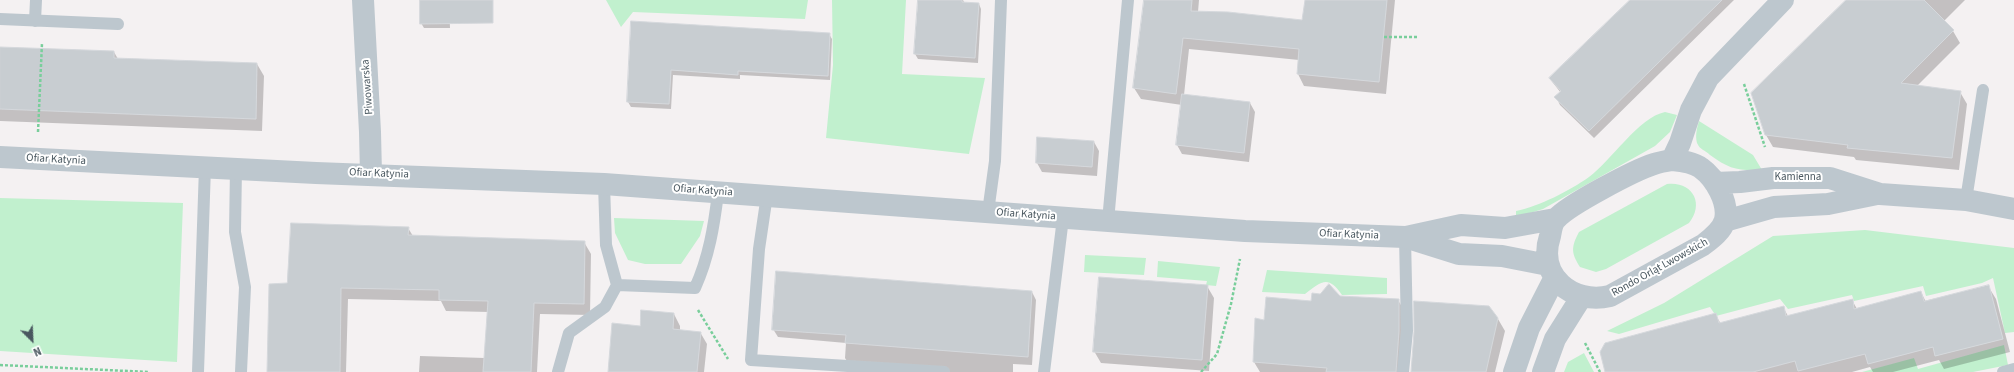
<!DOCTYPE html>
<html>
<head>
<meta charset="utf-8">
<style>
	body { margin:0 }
	#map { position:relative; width:2014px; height:372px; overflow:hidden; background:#f4f1f2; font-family:"Source Sans 3",sans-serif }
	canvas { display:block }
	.north { position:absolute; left:12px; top:320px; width:40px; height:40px; -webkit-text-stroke:3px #fff; paint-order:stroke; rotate:156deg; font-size:11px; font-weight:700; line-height:16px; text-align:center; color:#49575f }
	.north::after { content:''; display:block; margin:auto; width:14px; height:18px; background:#49575f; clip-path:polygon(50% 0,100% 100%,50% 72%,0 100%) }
</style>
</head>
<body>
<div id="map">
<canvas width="2014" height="372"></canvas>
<div class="north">N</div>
</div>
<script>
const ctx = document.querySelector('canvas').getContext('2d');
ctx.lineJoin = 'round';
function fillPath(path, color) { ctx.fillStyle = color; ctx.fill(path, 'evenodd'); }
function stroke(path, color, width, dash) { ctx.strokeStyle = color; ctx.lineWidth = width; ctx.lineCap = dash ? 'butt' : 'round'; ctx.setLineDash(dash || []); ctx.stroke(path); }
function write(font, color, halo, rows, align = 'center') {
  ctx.font = font + ' "Source Sans 3",sans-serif'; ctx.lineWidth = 4; ctx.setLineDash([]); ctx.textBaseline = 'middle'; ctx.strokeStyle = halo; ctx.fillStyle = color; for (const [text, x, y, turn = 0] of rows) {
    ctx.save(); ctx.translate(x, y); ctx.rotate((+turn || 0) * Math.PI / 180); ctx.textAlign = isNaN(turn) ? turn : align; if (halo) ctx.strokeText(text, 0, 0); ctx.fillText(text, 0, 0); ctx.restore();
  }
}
fillPath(new Path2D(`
	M606,0H808L805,19L633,12L621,27Z
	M832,0H906L902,74L985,78L969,154L826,138L833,65Z
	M1665,112L1677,115L1670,132L1655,146L1543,209L1527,214L1516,216V211C1540,206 1569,191 1589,177C1611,161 1639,117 1665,112Z
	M1699,121L1753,155L1762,170C1738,171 1729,169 1710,155C1705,150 1700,150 1697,143C1695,135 1697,128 1699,121Z
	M1667,184C1692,181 1705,203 1689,223L1606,269L1596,272L1580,267C1571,253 1571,247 1579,232Z
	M0,198L183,203L177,362L0,351Z
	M614,218L704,221L700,236L681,264H645L628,260L615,233Z
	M1865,230L2014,248V332L2005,333L1993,278L1982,283L1926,296L1923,286L1854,301L1852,295L1788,309L1780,299L1716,316L1710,307L1619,334L1607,331L1664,303L1773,236Z
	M1085,255L1146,258L1144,275L1084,272Z
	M1158,261L1220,267L1216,286L1206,285L1207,281L1157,277Z
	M1267,270L1387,278V294L1342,295C1328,274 1321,282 1305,294L1262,292Z
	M2004,345L2008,365L1973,372H1862L1914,358L1918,369Z
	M1584,353L1594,372H1564L1568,362Z`), '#c1f0ce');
fillPath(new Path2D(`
	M421,0H449L450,28H424L421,23Z
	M936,0H963L965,4H979L981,9L978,63L918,59L915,54Z
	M1145,0H1199L1198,12L1303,21L1306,0H1395L1386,94L1304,86L1298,74L1299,60L1189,49L1184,95L1250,103L1255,112L1249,162L1182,154L1177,145L1182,105L1141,99L1134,88Z
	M1631,0H1734L1594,138L1560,105L1556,97L1561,93L1550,79Z
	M1847,0H1965L1944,21L1953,31L1960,43L1917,86L1960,92L1967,104L1959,170L1856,160L1854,157L1773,147L1766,135Z
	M632,22L829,34L832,39L830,80L740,75V79L673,75L671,109L631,107L628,102Z
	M0,48L114,52L118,59L257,64L264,76L262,131L0,121Z
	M1094,142L1099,151L1097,176L1042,172L1037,163Z
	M408,228L413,236L584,242L591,254L590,315L540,314L537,372H419L420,356L485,358L489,312L446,311L441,301L348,299L346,372H268L288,284Z
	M1207,286L1214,298L1209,371L1101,363L1094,351Z
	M1988,286L1996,299L2010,352L1944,369L1939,360L1893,372H1873L1870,367L1852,372H1606L1715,314L1721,324L1783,307L1788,316L1852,300L1857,309L1921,292L1926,302Z
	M1032,292L1036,300L1032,365L1013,364V372H945L850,366L845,358L846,343L778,337L773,329Z
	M1340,297L1398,300L1405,312L1403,372H1260L1254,362L1265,321L1312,302Z
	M674,314L680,326V331L700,332L707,344L704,372H609L641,327Z
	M1498,319L1505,331L1495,372H1412Z`), '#0003');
const building = new Path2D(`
	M420,0H493V23L420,24Z
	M918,0H962V2L979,3L975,58L914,54Z
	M1144,0H1192L1191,11L1228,12L1302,20L1305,0H1387L1379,82L1297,74L1299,49L1183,38L1176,94L1133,88Z
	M1630,0H1722L1589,131L1554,97L1561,91L1549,78Z
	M1846,0H1924L1954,30L1901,83L1961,91L1952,158L1847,148L1848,145L1765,135L1751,93Z
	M631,21L830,33L828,76L738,71V75L671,70L669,104L627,102Z
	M0,47L114,51V58L257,63L256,119L0,109Z
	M1182,94L1250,102L1244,153L1176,145Z
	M1037,137L1094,141L1092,167L1036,163Z
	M291,223L409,227L408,235L585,241L584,304L534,303L531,372H483L488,301L439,300V290L341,288L340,372H267L269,284L287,283Z
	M776,271L1032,291L1028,357L845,343L846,335L772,330Z
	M1099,277L1208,285L1202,360L1093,352Z
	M1329,284L1340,296L1399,299V331L1396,372H1326L1327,368L1253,362L1255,318L1264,320L1266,297L1311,301L1312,293L1320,294Z
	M1989,285L2003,339L1935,356L1933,347L1868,364L1865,354L1798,371L1795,361L1753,372H1605L1600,352L1605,343L1716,313L1719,323L1784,306L1786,316L1853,299L1854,309L1921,291L1924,301Z
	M1414,301L1489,306L1498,318L1486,372H1411L1414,332Z
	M641,310L674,313L673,329L701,332L697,372H608L612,323L640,326Z`);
fillPath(building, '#c8cdd1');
stroke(building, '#d5d8dc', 1);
stroke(new Path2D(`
	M1384,37H1418
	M1744,84L1765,147
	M38,132L42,43
	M698,310L728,359
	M1585,343L1600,372
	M0,365L149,372
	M1201,372L1217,354L1231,304L1240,259`), '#79ce9b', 2.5, [3, 2]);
stroke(new Path2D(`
	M0,19L118,24
	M35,21L36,0
	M236,168L235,232L245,287L241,372
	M604,184L606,245L617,285
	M767,195L759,249L751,360L944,372
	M1966,200L1983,90
	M988,212L995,161L1001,0
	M1108,221L1128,0
	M198,372L205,167
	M558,372L569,333L605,307L617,285L695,288C709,257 714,226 718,193
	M1044,372L1063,218
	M1403,372L1407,331L1405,237
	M2003,372L2014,369`), '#bdc7ce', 12);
stroke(new Path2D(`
	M363,0L370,132L371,174
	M0,157L316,173L604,184L1245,231L1405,237L1459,254L1502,256L1548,265
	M1672,160C1682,161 1693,162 1701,168C1715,178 1729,202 1725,220C1722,231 1711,239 1703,245L1610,296C1572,305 1537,276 1550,236C1551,231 1552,223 1556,219C1568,205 1635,170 1654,164C1660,162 1666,161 1672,160Z
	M1672,160L1680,143L1691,110L1708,78L1783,0
	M1715,183L1740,182L1773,178H1830L1880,194L1966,200L2014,209
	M1725,221L1774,207L1828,204L1877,194
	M1406,237L1461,225L1505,228L1555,219
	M1514,372L1529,328L1554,279
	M1543,372L1555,339L1582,296`), '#bdc7ce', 22);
write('11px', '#49575f', '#fff', [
	["Piwowarska",368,87,-94],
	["Ofiar Katynia",56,160,3],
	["Ofiar Katynia",379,174,2],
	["Kamienna",1798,178],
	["Ofiar Katynia",703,191,4],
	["Ofiar Katynia",1026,215,4],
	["Ofiar Katynia",1349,235,2],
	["Rondo Orląt Lwowskich",1660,268,-29]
]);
</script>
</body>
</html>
